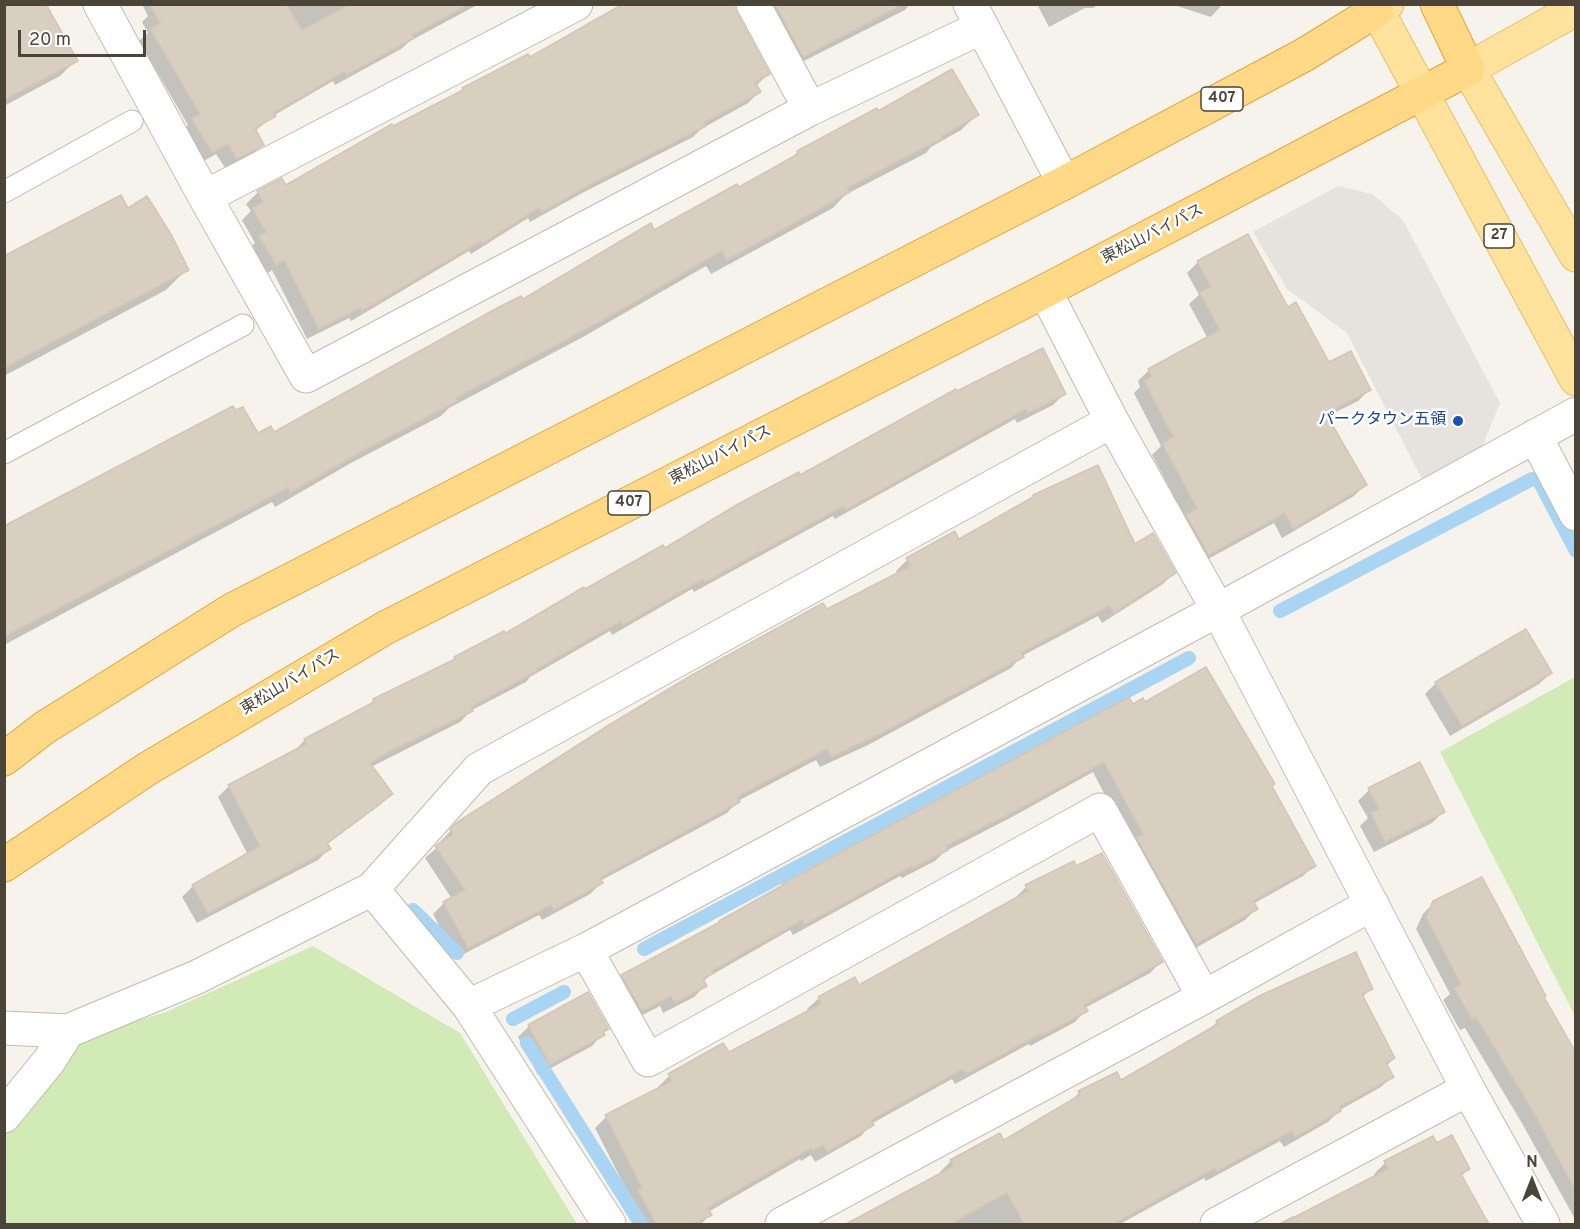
<!DOCTYPE html>
<html>
<head>
<meta charset="utf-8">
<style>
	body { margin:0 }
	#map { position:relative; width:1580px; height:1229px; overflow:hidden; background:#f6f3ec; font-family:Overpass,sans-serif }
	canvas { display:block }
	.frame { position:absolute; inset:0; border:6px solid #4b4439; pointer-events:none }
	.north { position:absolute; left:1502px; top:1151px; width:60px; height:60px; -webkit-text-stroke:4px #fff; paint-order:stroke; rotate:0deg; font-size:16px; font-weight:700; line-height:24px; text-align:center; color:#4b4439 }
	.north::after { content:''; display:block; margin:auto; width:21px; height:27px; background:#4b4439; clip-path:polygon(50% 0,100% 100%,50% 72%,0 100%) }
	.scale { position:absolute; left:18px; top:30px; width:128px; height:27px; box-sizing:border-box; border:3px solid #4b4439; border-top:0; padding-left:8px; font-size:18px; line-height:21px; white-space:nowrap; color:#4b4439; -webkit-text-stroke:4px #fff; paint-order:stroke }
</style>
</head>
<body>
<div id="map">
<canvas width="1580" height="1229"></canvas>
<div class="frame"></div>
<div class="north">N</div>
<div class="scale">20 m</div>
</div>
<script>
const ctx = document.querySelector('canvas').getContext('2d');
ctx.lineJoin = 'round';
function fillPath(path, color) { ctx.fillStyle = color; ctx.fill(path, 'evenodd'); }
function stroke(path, color, width, dash) { ctx.strokeStyle = color; ctx.lineWidth = width; ctx.lineCap = dash ? 'butt' : 'round'; ctx.setLineDash(dash || []); ctx.stroke(path); }
function write(font, color, halo, rows, align = 'center') {
  ctx.font = font + ' Overpass,"Noto Sans JP",sans-serif'; ctx.lineWidth = 5; ctx.setLineDash([]); ctx.textBaseline = 'middle'; ctx.strokeStyle = halo; ctx.fillStyle = color; for (const [text, x, y, turn = 0] of rows) {
    ctx.save(); ctx.translate(x, y); ctx.rotate((+turn || 0) * Math.PI / 180); ctx.textAlign = isNaN(turn) ? turn : align; if (halo) ctx.strokeText(text, 0, 0); ctx.fillText(text, 0, 0); ctx.restore();
  }
}
fillPath(new Path2D(`
	M1338,186L1372,194L1403,220L1500,403L1480,452L1422,479L1347,333L1287,289L1253,232Z`), '#e6e2dd');
fillPath(new Path2D(`
	M1575,677V1016L1440,752Z
	M313,946L460,1033L577,1224H5V1133L64,1067L86,1035L166,1012Z`), '#d2eab5');
fillPath(new Path2D(`
	M4,4L76,60L60,76L4,106Z
	M142,4H479L410,41L401,49L335,85L333,81L273,116L255,131L262,145L251,156L226,169L216,154L200,163L182,131L188,125L139,41L148,33L142,22L148,16Z
	M757,4H910L905,10L792,67Z
	M1037,4H1099L1093,8H1085L1049,27Z
	M1171,4H1223L1211,17Z
	M735,13L768,74L757,85L759,92L748,103L701,129L693,137L584,192L530,222L528,218L471,254L469,251L351,321L349,318L307,339L272,270L265,275L249,248L255,243L242,220L251,211L246,204L257,193L281,180L285,187L393,128L456,96L463,89L529,59Z
	M878,113L977,115L961,130L931,147L926,153L845,195L833,208L711,274L706,266L583,337L449,408L441,416L351,463L275,507L272,502L4,645V529L257,435L274,434L523,301L738,189L789,160L798,152Z
	M127,210L187,269L166,290L4,376V258Z
	M1198,262L1287,309L1329,364L1369,390L1358,401L1326,417L1365,485L1354,496L1282,538L1274,523L1197,565L1176,527L1185,517L1152,455L1161,446L1134,393L1140,387L1138,381L1149,370L1208,339L1189,304L1199,295L1187,273Z
	M1064,394L1053,405L1017,423L1015,419L835,519L833,516L694,592L692,589L612,635L610,631L530,677L526,682L472,710L460,722L371,767L391,794L380,805L326,845L329,849L318,860L197,923L182,897L193,886L248,855L218,797L229,786L294,751L305,740L365,709L374,700L505,635L799,477Z
	M958,541L1134,547L1174,573L1163,584L1102,623L1098,616L1022,656L1011,668L868,745L820,767L816,760L738,801L727,813L600,881L601,883L590,894L542,920L539,915L456,958L433,914L444,903L452,899L425,858L441,844L440,842L457,824L826,611L898,574L896,571L907,560Z
	M1551,673L1539,684L1450,736L1425,694L1436,683Z
	M1145,705L1270,786L1314,865L1303,876L1253,904L1256,909L1245,920L1185,954L1131,844L1093,772L1012,817L944,852L935,861L902,878L900,876L793,935L790,930L708,977L703,982L705,986L694,997L663,1013L660,1006L631,1021L611,987L622,976L716,926L779,889L1132,706Z
	M1369,790L1443,812L1432,823L1374,852L1360,826L1368,818L1358,801Z
	M1026,887L1161,962L1150,973L1085,1008L1086,1010L1075,1022L1030,1046L1029,1044L955,1084L952,1079L871,1124L861,1136L815,1162L811,1155L801,1161L800,1159L708,1212L710,1215L701,1224H639L628,1202L631,1199L595,1128L606,1117L659,1089L658,1087L669,1076L728,1054L809,1012L807,1009L819,998L858,987L1016,899L1015,898Z
	M1434,902L1542,997L1576,1054V1221L1523,1125L1465,1028L1460,1030L1443,1000L1450,994L1416,929L1423,914Z
	M1371,988L1362,998L1394,1058L1386,1066L1392,1076L1381,1087L1340,1110L1328,1122L1284,1147L1280,1141L1206,1181L1204,1178L1120,1224H846L941,1174L940,1172L951,1161L1003,1142L1068,1103L1079,1093L1120,1082L1206,1033L1217,1022Z
	M529,1026L607,1029L592,1046L538,1075L518,1037Z
	M1436,1145L1468,1169L1461,1177L1487,1224H1278L1293,1216L1295,1219L1375,1177L1374,1174L1385,1163Z`), '#0003');
stroke(new Path2D(`
	M1540,483L1576,551
	M1280,611L1532,479
	M413,910L457,953
	M644,949L1189,658
	M513,1019L564,992
	M527,1043L641,1224`), '#a9d4f2', 14);
const building = new Path2D(`
	M4,4H46L78,61L4,100Z
	M149,4H286L302,30L350,4H470L412,35L414,38L347,75L345,71L274,113L276,116L255,128L264,145L237,159L228,144L212,153L192,119L200,114L150,29L160,23Z
	M623,4H734L737,13L770,74L755,82L761,92L704,123L706,126L597,181L542,212L539,208L482,244L481,241L362,311L361,308L319,329L284,260L276,265L259,236L266,232L252,208L263,202L257,191L282,178L286,185L392,124L393,126L463,90L462,88L528,54L530,57Z
	M775,4H904L803,57Z
	M952,69L979,115L942,136L943,138L847,188L850,192L727,260L722,251L600,322L456,398L458,401L368,448L291,492L288,488L4,637V526L233,406L236,410L243,407L258,433L271,426L274,432L499,307L521,296L523,299L651,223L654,230L737,184L739,187L798,154L797,151L877,108L878,111Z
	M121,195L128,208L147,196L172,236L189,270L4,368V256Z
	M1248,234L1288,307L1296,302L1329,362L1351,351L1371,390L1326,414L1367,485L1293,529L1285,513L1209,555L1186,515L1197,508L1162,443L1173,437L1144,381L1152,376L1148,369L1220,330L1199,292L1211,287L1197,261Z
	M1043,348L1066,394L1028,413L1026,409L846,510L844,506L705,582L703,579L623,625L621,621L537,669L538,671L471,707L473,711L385,754L370,763L393,794L327,843L331,849L208,913L192,885L260,846L228,785L306,744L304,739L374,702L373,699L455,659L454,657L504,631L506,633L584,587L585,589L663,545L665,548L738,504L799,472L800,475L956,389L957,391Z
	M1098,465L1135,544L1153,533L1176,573L1114,613L1109,606L1021,653L1024,657L880,734L831,757L827,749L737,797L740,802L600,878L603,883L554,910L551,905L468,948L443,902L465,890L435,846L453,834L450,829L456,823L609,725L692,675L823,603L827,609L911,566L906,558L955,531L959,539L1033,497V495Z
	M1526,629L1552,673L1462,726L1435,682Z
	M1206,667L1275,784L1272,786L1316,866L1253,901L1258,909L1196,944L1136,837L1143,834L1104,762L1025,806L946,846L948,850L913,868L912,866L804,925L802,920L712,971L714,973L703,979L707,986L675,1003L671,996L642,1011L621,975L720,922L719,921L783,885L782,884L1129,697L1133,704L1143,698L1145,702Z
	M1420,762L1445,812L1385,842L1371,813L1379,809L1368,788Z
	M1102,853L1163,962L1084,1005L1088,1011L1041,1036L1040,1034L966,1074L963,1069L871,1120L874,1125L827,1152L823,1145L813,1151L811,1148L716,1203L708,1208L712,1215L694,1224H656L638,1190L642,1188L605,1115L672,1081L668,1074L723,1043L729,1052L821,1004L818,997L855,977L859,985L1028,891L1025,885L1074,861L1076,866Z
	M1482,877L1546,996L1544,997L1575,1051V1190L1534,1113L1476,1017L1472,1020L1454,988L1461,984L1426,917L1433,901Z
	M1356,952L1373,989L1362,994L1395,1058L1386,1063L1394,1077L1339,1107L1341,1111L1295,1137L1292,1131L1217,1171L1215,1168L1114,1224H1024L1007,1193L951,1224H846L954,1166L950,1160L1000,1133L1004,1140L1080,1095L1078,1091L1117,1072L1121,1080L1218,1024L1216,1021L1259,996Z
	M588,992L609,1029L603,1032L605,1035L550,1065L528,1025Z
	M1452,1135L1470,1169L1461,1174L1489,1224H1281L1388,1169L1384,1161L1433,1136L1437,1143Z`);
fillPath(building, '#d8cfc1');
stroke(building, '#d3c7b4', 1.5);
const service = new Path2D(`
	M4,192L132,121
	M4,453L243,325`);
const minor = new Path2D(`
	M100,4L205,197L306,376L810,109L982,27
	M753,4L810,109
	M205,197L576,4
	M1045,291L1112,421L1218,610L1468,1089L1543,1224
	M1535,436L1576,514
	M586,950L648,1060L1100,810L1204,997
	M469,1006L586,950L1218,610L1576,414
	M4,1028L68,1031L197,977L372,889
	M4,1116L49,1061L68,1031
	M609,1224L469,1006L372,889L479,769L1112,421
	M782,1224L1204,997L1372,904
	M1217,1224L1468,1089`);
const tertiary = new Path2D(`
	M970,4L1064,183`);
const primary = new Path2D(`
	M1387,4L1377,10L1576,379
	M1576,9L1468,69L1576,255`);
const trunk = new Path2D(`
	M4,759L44,728L232,610L1064,183L1304,55L1377,10L1374,4
	M4,865L147,769L385,628L1045,291L1468,69L1437,4`);
stroke(service, '#c2bbae', 23);
stroke(minor, '#c2bbae', 35);
stroke(tertiary, '#c2bbae', 35);
stroke(primary, '#e6c16a', 35);
stroke(trunk, '#e0a43c', 35);
stroke(service, '#fff', 21);
stroke(minor, '#fff', 33);
stroke(tertiary, '#fff', 33);
stroke(primary, '#ffe39c', 33);
stroke(trunk, '#ffd985', 33);
for (const [x, y, r, color] of [
	[1458,421,6,"#1a4fb4"]
]) { const dot = new Path2D(); dot.arc(x, y, r, 0, 2 * Math.PI); ctx.fillStyle = color; ctx.fill(dot); stroke(dot, '#fff', 2); }
for (const [x, y, w] of [
	[1222,99,42],
	[1499,236,30],
	[629,503,42]
]) { const box = new Path2D(); box.roundRect(x - w / 2, y - 12, w, 24, 4.5); ctx.fillStyle = '#fff'; ctx.fill(box); stroke(box, '#4b4439', 1.5); }
write('bold 15px', '#4b4439', null, [
	["407",1222,99],
	["27",1499,236],
	["407",629,503]
]);
write('16px', '#4b4439', '#fff', [
	["東松山バイパス",1153,235,-27],
	["東松山バイパス",721,456,-27],
	["東松山バイパス",291,683,-31]
]);
write('16px', '#164399', '#fff', [
	["パークタウン五領",1446,421]
], 'right');
</script>
</body>
</html>
